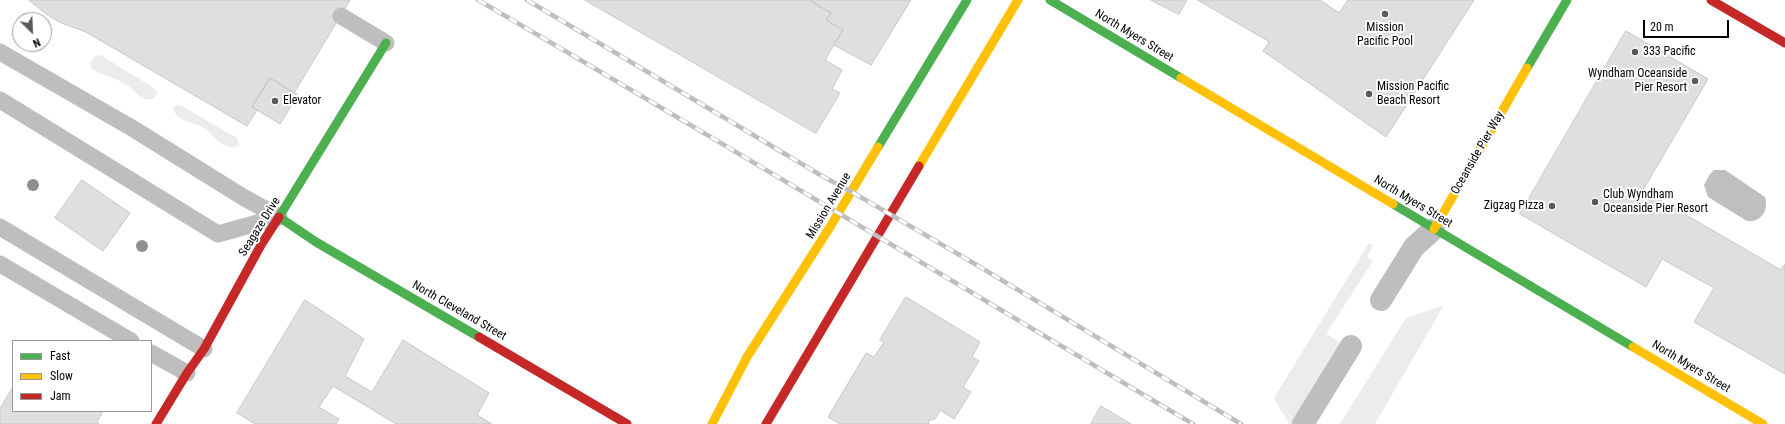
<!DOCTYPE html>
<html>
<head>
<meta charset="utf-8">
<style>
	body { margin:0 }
	#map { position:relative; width:1785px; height:424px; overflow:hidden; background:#fff; font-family:"Roboto Condensed",sans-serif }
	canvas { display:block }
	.legend { position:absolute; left:12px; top:340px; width:140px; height:72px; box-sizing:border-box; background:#fff; border:1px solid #999; margin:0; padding:5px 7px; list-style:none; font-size:12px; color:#000 }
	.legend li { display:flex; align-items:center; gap:8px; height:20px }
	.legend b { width:20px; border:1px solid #999 }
	.north { position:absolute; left:12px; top:12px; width:40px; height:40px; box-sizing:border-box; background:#fff; border:1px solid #999; border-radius:50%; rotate:156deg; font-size:11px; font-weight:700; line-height:16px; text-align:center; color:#000 }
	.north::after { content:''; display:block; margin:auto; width:14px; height:18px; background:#595959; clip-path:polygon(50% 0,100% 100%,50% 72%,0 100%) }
	.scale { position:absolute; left:1643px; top:20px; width:86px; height:18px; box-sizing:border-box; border:2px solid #000; border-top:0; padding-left:5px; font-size:12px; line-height:14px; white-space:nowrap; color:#000; -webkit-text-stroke:3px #fff; paint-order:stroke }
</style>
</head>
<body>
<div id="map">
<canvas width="1785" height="424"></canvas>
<ul class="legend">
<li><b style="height:5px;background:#4caf50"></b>Fast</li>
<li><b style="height:5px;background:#ffc107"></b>Slow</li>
<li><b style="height:5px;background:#c62828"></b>Jam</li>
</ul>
<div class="north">N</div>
<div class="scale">20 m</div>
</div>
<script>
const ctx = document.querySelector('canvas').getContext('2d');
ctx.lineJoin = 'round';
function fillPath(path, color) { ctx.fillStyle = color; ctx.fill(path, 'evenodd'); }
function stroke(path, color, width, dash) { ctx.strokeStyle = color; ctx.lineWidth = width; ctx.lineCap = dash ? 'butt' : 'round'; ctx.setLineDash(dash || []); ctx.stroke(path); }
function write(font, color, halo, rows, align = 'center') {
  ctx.font = font + ' "Roboto Condensed",sans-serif'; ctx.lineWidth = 4; ctx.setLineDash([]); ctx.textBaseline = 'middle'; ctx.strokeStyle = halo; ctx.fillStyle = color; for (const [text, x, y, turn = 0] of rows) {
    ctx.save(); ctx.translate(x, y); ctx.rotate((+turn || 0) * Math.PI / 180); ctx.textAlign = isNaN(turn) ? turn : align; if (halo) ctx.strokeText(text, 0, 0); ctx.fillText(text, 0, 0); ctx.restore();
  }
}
fillPath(new Path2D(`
	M100,55L151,86L158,93C155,98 152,101 146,99C140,98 136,92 131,88C120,79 105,76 92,69L90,63L95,56Z
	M176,105L182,106L237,138L239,145C235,147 231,148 227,146C218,143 213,136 207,130C196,121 178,124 173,109Z
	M1369,243L1373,246L1367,257L1373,261L1326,334L1345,345L1295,424H1289L1274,398Z
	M1444,305L1375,424H1340L1406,318Z`), '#ececec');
fillPath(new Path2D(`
	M1714,170H1725L1765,197C1769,210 1761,223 1747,221L1708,197L1704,185L1710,174Z`), '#bfbfbf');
const building = new Path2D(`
	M29,0H350L294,93L270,78L252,107L257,110L247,126L86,32L59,22L46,14Z
	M585,0H809L831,13L826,20L843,30L825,60L842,70L832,89L840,93L816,133Z
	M809,0H911L871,65L834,45L843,30L826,20L831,13Z
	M1151,0H1187L1179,14Z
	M1198,0H1320L1339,13L1348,0H1474L1386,137L1263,51L1269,42Z
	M1626,31L1708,79L1643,190L1781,270L1785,264V374L1694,322L1714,288L1662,259L1646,287L1520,214Z
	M270,78L298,95L280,124L252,107Z
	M82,180L130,213L103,251L55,218Z
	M906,297L980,342L972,357L979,361L963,387L971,392L954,419L940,410L935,419L928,421L929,424H840L828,417L866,353L874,357L884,342L880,340Z
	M305,300L364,339L345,376L372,392L403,340L489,393L477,415L492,424H396L333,386L319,407L339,419L336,424H255L237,413Z
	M13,387V411H103L97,422L99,424H0V409Z
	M1101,406L1131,424H1091Z`);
fillPath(building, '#dfdfdf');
stroke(building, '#c7c7c7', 1);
stroke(new Path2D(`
	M341,16L386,43
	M0,52L132,128L243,197L279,217
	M0,100L218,234L279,217
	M0,227L204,349
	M0,264L131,341
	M151,353L187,373`), '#bebebe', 17);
stroke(new Path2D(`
	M1381,300L1414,247L1434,229
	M1303,424L1351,346`), '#bebebe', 22);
stroke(new Path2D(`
	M1050,0L1181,78
	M1527,68L1567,0
	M878,147L967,0
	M1393,204L1633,347
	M279,217L316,242L479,337
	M279,217L386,43`), '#4caf50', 9);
stroke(new Path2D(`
	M1181,78L1393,204
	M919,166L1018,0
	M1434,229L1527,68
	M1633,347L1763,424
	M712,424L747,357L830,227L878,147`), '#ffc107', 9);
stroke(new Path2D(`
	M1711,0L1785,43
	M479,337L627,424
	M156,424L187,373L204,349L261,245L279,217
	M766,424L919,166`), '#c62828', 9);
const rail = new Path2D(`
	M478,0C717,139 954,283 1193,424
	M527,0L822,176L852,192L975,264L1241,424`);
stroke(rail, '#bebebe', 4.5);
stroke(rail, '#fff', 3, [9]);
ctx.fillStyle = '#8f8f8f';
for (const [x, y] of [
	[33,185],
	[142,246]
]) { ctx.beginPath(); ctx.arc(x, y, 6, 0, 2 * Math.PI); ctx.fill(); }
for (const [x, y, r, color] of [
	[1385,14,4,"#595959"],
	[1635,52,4,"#595959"],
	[1695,81,4,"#595959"],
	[1369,94,4,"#595959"],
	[275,101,4,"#595959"],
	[1595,202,4,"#595959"],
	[1552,206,4,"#595959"]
]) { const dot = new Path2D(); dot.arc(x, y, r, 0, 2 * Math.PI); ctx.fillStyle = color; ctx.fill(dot); stroke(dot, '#fff', 1.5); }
write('12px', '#000', '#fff', [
	["Mission",1385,28,"center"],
	["Pacific Pool",1385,42,"center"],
	["333 Pacific",1643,52],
	["Wyndham Oceanside",1687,74,"right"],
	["Pier Resort",1687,88,"right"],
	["Mission Pacific",1377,87],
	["Beach Resort",1377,101],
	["Elevator",283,101],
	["Club Wyndham",1603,195],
	["Oceanside Pier Resort",1603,209],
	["Zigzag Pizza",1544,206,"right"]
], 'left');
write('12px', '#000', '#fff', [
	["North Myers Street",1134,36,31],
	["Oceanside Pier Way",1478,153,-60],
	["North Myers Street",1413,202,31],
	["Mission Avenue",829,206,-59],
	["Seagaze Drive",260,227,-58],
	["North Cleveland Street",459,311,30],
	["North Myers Street",1691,367,31]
]);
</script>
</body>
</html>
